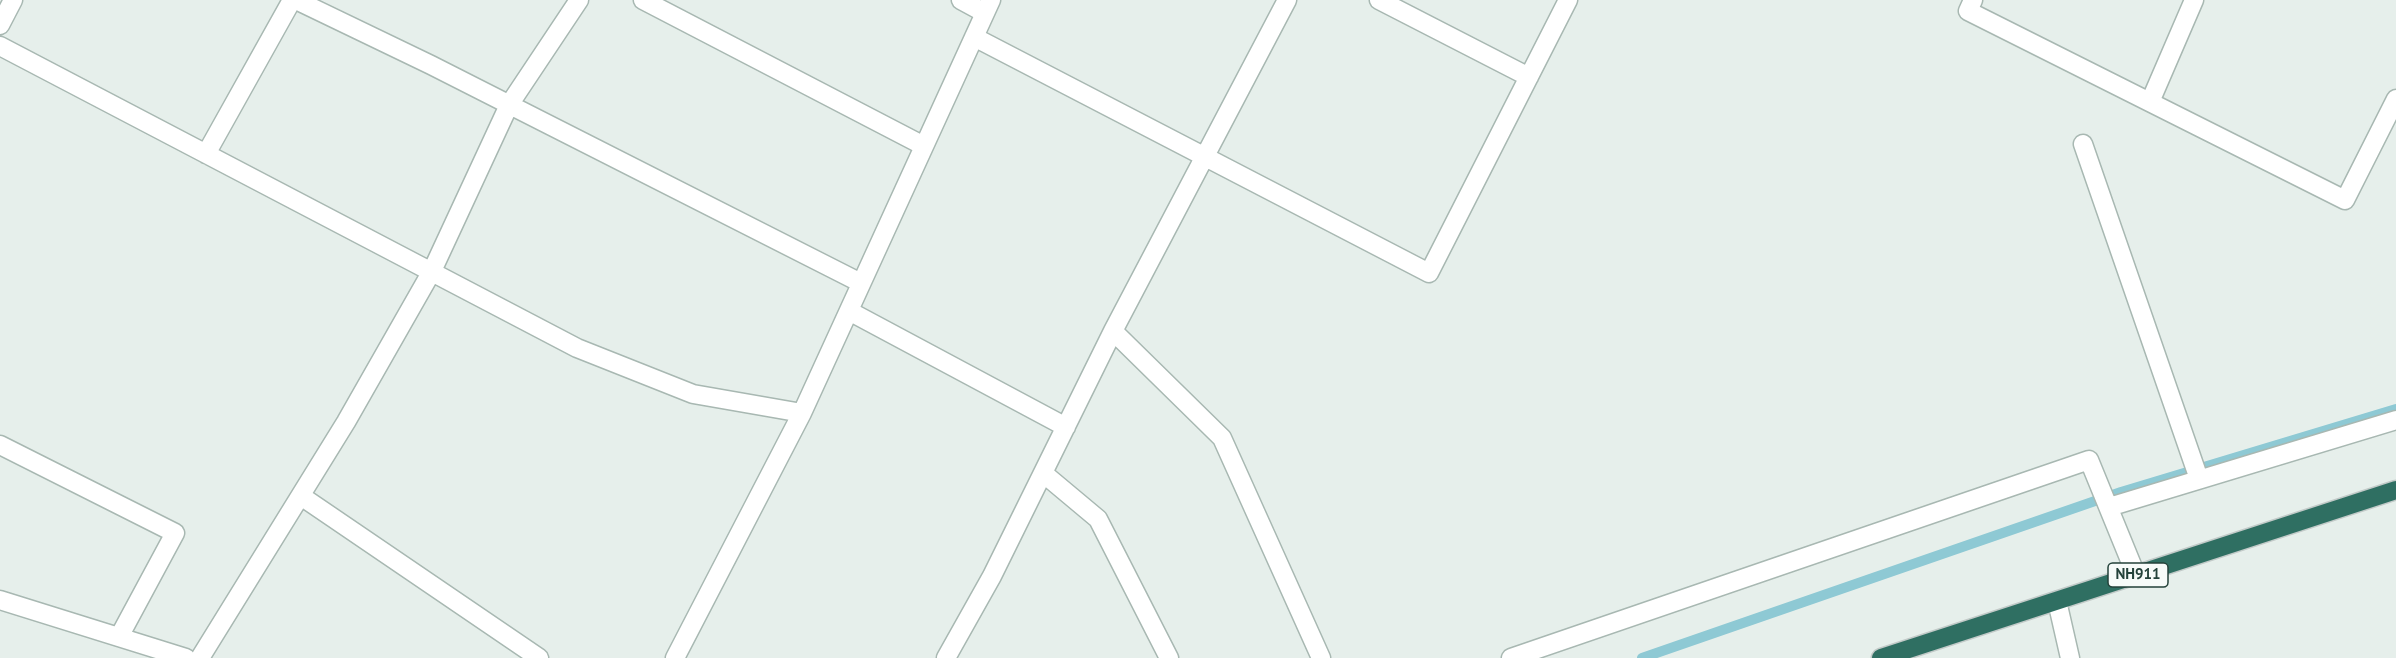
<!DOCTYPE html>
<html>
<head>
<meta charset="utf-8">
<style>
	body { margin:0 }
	canvas { display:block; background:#e6efeb }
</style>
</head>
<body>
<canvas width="2396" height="658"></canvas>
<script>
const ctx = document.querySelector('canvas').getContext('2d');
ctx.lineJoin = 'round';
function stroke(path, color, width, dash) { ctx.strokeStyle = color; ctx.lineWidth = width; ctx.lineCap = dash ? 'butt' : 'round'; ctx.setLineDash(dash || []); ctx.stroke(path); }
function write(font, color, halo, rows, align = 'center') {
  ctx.font = font + ' "PT Sans",sans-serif'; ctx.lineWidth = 4.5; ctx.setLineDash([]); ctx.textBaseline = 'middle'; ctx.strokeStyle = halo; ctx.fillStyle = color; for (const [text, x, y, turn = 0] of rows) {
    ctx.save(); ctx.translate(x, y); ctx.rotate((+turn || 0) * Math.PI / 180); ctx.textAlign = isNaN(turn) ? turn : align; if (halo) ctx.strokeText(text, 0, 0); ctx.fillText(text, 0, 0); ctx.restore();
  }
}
stroke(new Path2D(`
	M1642,658L2121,492L2396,409`), '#8ec9d4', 10);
const street = new Path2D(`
	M296,0L431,65L861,283
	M643,0L924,146
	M961,0L985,13
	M1379,0L1529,77
	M1973,0L1968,11L2345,200L2396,99
	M0,25L13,0
	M974,37L1429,273L1568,0
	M0,46L577,348L693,394L802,413
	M2150,102L2194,0
	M2083,144L2199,479
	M206,154L292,0
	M849,311L1066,427
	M1113,331L1222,438L1321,658
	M0,445L175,533L119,637
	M1043,473L1098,519L1169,658
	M301,496L539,658
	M2109,507L2396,420
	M0,600L186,658
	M2057,601L2070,658
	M200,658L346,422L432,271L509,105L579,0
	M675,658L802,413L991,0
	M946,658L992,576L1113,331L1287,0
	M1511,658L2089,460L2136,575`);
const highway = new Path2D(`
	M1881,658L2396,490`);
stroke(street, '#a8b8b2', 21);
stroke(highway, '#c2cac8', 21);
stroke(street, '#fff', 18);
stroke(highway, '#2f6f62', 18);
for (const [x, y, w] of [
	[2138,575,60]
]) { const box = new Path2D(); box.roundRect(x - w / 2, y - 12, w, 24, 4.5); ctx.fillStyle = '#f7fbf9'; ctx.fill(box); stroke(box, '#24423a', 1.5); }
write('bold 15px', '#24423a', null, [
	["NH911",2138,575]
]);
</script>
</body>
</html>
